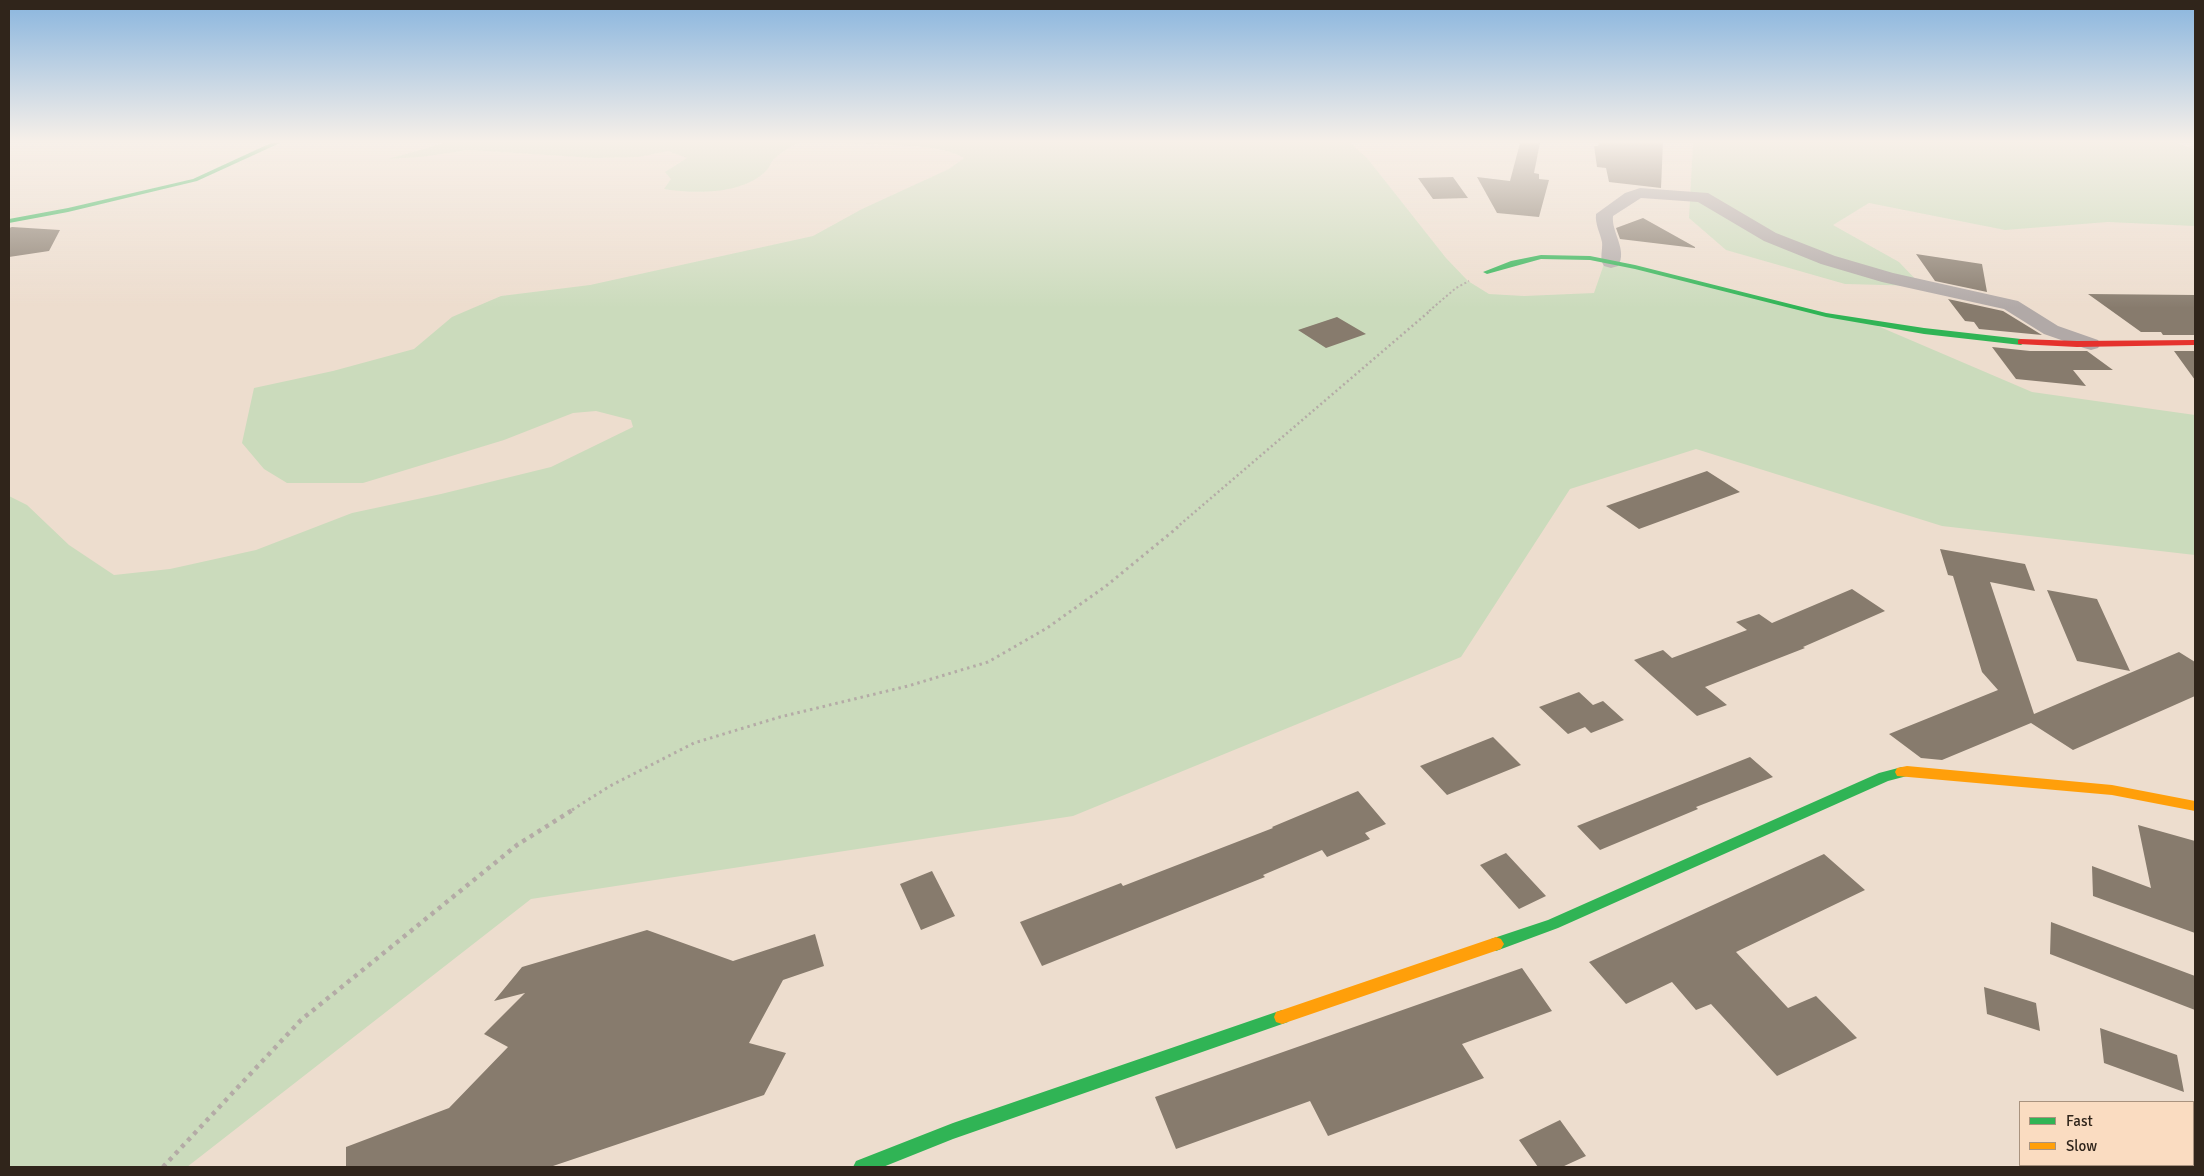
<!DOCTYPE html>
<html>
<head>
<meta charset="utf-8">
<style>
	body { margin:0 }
	#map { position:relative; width:2204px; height:1176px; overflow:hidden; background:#edddce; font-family:Signika,sans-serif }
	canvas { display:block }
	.frame { position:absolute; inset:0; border:10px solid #30251b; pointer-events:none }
	.legend { position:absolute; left:2019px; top:1101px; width:175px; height:65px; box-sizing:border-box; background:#fadcc1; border:1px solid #a9937f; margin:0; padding:6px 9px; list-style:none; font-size:15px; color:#30251b }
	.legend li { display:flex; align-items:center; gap:10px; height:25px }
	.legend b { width:25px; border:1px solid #a9937f }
</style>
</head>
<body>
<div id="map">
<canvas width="2204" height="1176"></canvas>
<div class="frame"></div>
<ul class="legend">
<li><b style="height:6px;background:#30b455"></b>Fast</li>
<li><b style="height:6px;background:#ff9f0a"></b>Slow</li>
</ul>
</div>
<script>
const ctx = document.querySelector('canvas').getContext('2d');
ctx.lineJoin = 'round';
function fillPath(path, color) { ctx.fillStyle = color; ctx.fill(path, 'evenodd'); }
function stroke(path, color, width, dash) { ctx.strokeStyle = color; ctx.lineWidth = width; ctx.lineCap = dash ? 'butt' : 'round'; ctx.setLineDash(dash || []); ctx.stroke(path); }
fillPath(new Path2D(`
	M444,143H799C791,146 779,154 773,160C770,163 770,167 767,170C743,195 695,194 664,189L671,179L665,172L687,158L668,151L639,157L594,158L469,150L421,157L388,159Z
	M844,143H1350L1367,158L1446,258L1468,281L1489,294L1524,296L1594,293L1605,261L1873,324L2032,392L2195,415V555L1942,526L1696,449L1570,489L1461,657L1073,816L531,899L187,1167H9V496L27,505L69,545L114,575L170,569L256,550L352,513L441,494L551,467L633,427L631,420L596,411L573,413L504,440L363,483H287L264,469L242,443L254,388L333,371L414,349L452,317L501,296L590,285L813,236L862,209L949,169L964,158C942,143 873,145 844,143Z
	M1693,143H2176L2195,149V226L2108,222L2005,230L1869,203L1833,225L1899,262L1922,286L1845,284L1726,250L1689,218Z`), '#cbdbbc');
fillPath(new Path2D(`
	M1520,143H1540L1534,173L1539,174V179L1549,180L1539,217L1497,213L1477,177L1510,181Z
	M1599,143H1663L1661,188L1609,182L1606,168L1597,167L1594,146H1598Z
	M1453,177L1468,198L1433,199L1418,178Z
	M1643,218L1695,247V248L1620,239L1616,228Z
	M9,228L12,227L60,230L49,251L9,257Z
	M1916,254L1982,264L1987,292L1935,281Z
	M2088,294L2195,295V335H2163L2161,332H2141Z
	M1948,299L2003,311L2042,335L1979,329L1974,322L1965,321Z
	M1337,317L1366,334L1326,348L1298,330Z
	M1992,347L2030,351H2087L2113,370H2073L2086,386L2016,379Z
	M2174,351H2195V380Z
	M1707,471L1740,492L1639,529L1606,506Z
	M1940,549L2025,564L2035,591L1990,582L2034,714L2179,652L2195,662V696L2073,750L2031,723L1942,760L1921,758L1889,734L1998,690L1982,672L1953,576L1948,575Z
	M1852,589L1885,611L1803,647L1805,648L1705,687L1727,705L1697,716L1634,660L1663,650L1672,658L1747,630L1736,622L1759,614L1772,623Z
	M2047,590L2097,599L2130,671L2077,661Z
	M1579,692L1593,705L1603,701L1624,720L1591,733L1585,727L1568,734L1539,707Z
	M1493,737L1521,765L1447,795L1420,766Z
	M1750,757L1773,777L1696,807L1698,809L1600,850L1577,826Z
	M1358,791L1386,824L1365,833L1370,839L1327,857L1322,850L1263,875L1265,877L1042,966L1020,922L1121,883L1123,886L1273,828L1272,827Z
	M2138,825L2195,841V933L2093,896L2092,866L2151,888Z
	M1506,853L1546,896L1519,909L1480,865Z
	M1824,854L1865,890L1736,952L1788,1008L1816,996L1857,1038L1777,1076L1711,1004L1696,1010L1672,982L1626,1004L1589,962Z
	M932,871L955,916L921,930L900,884Z
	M2051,922L2195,976V1010L2050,954Z
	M647,930L733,961L815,934L824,966L783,980L749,1043L786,1053L764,1095L550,1167H346V1147L449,1108L508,1047L484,1034L525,993L494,1001L522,967Z
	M1522,968L1552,1011L1462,1044L1484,1078L1328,1136L1310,1101L1176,1149L1155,1097Z
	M1984,987L2036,1003L2040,1031L1987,1014Z
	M2100,1028L2177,1055L2184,1092L2104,1063Z
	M1560,1120L1586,1156L1562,1167H1538L1519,1140Z`), '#877b6d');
stroke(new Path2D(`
	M1429,311L1456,288L1469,281`), '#b4aba6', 2, [2, 2.5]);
stroke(new Path2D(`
	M1176,528L1431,310`), '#b4aba6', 2.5, [2, 3]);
stroke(new Path2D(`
	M572,810L610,786L694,743L780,717L908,686L988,662L1047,628L1106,586L1178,527`), '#b4aba6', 3, [2.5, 4]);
stroke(new Path2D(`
	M163,1167L301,1020L517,845L574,809`), '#b4aba6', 4.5, [4, 5]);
fillPath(new Path2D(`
	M1640,188L1708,193L1776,233L1835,256L1893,273L2018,301L2058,326L2098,340L2101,344L2098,348L2091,350L2084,348L2044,334L2004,309L1882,282L1821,264L1764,241L1698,202L1641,198L1613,216C1611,232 1628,250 1618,266L1611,268L1604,266C1599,259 1603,250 1602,242C1600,232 1595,225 1596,214L1625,193Z`), '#b1a9a7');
fillPath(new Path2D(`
	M271,143H280L197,181L68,212L9,223V219L68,208L193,179Z
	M1541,255L1590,256L1635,265L1826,313L1924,328L2021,339L2025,342L2021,345L1924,334L1826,317L1635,269L1590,260L1541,259L1487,274L1483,272L1511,261Z
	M1902,767L1907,768L1909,772L1907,776L1888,781L1558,928L1496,951L1491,949L1488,944L1491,939L1548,920L1879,773Z
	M1282,1010L1288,1012L1290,1017L1288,1022L953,1139L883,1167H853L856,1161L953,1123Z`), '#30b455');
fillPath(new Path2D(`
	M1907,766L2112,785L2195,801V811L2112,795L1897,776L1895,772L1897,768Z
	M1496,937L1501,939L1504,944L1501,949L1282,1024L1276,1022L1274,1017L1276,1012L1282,1010Z`), '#ff9f0a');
fillPath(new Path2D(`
	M2021,339L2077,341L2195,340V345L2077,347L2018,344V340Z`), '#e5322d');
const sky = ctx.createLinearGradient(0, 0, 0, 308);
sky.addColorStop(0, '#89b5de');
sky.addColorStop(0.46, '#f7f0e9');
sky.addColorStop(1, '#f7f0e900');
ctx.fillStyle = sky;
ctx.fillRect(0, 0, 2204, 308);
</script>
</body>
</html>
